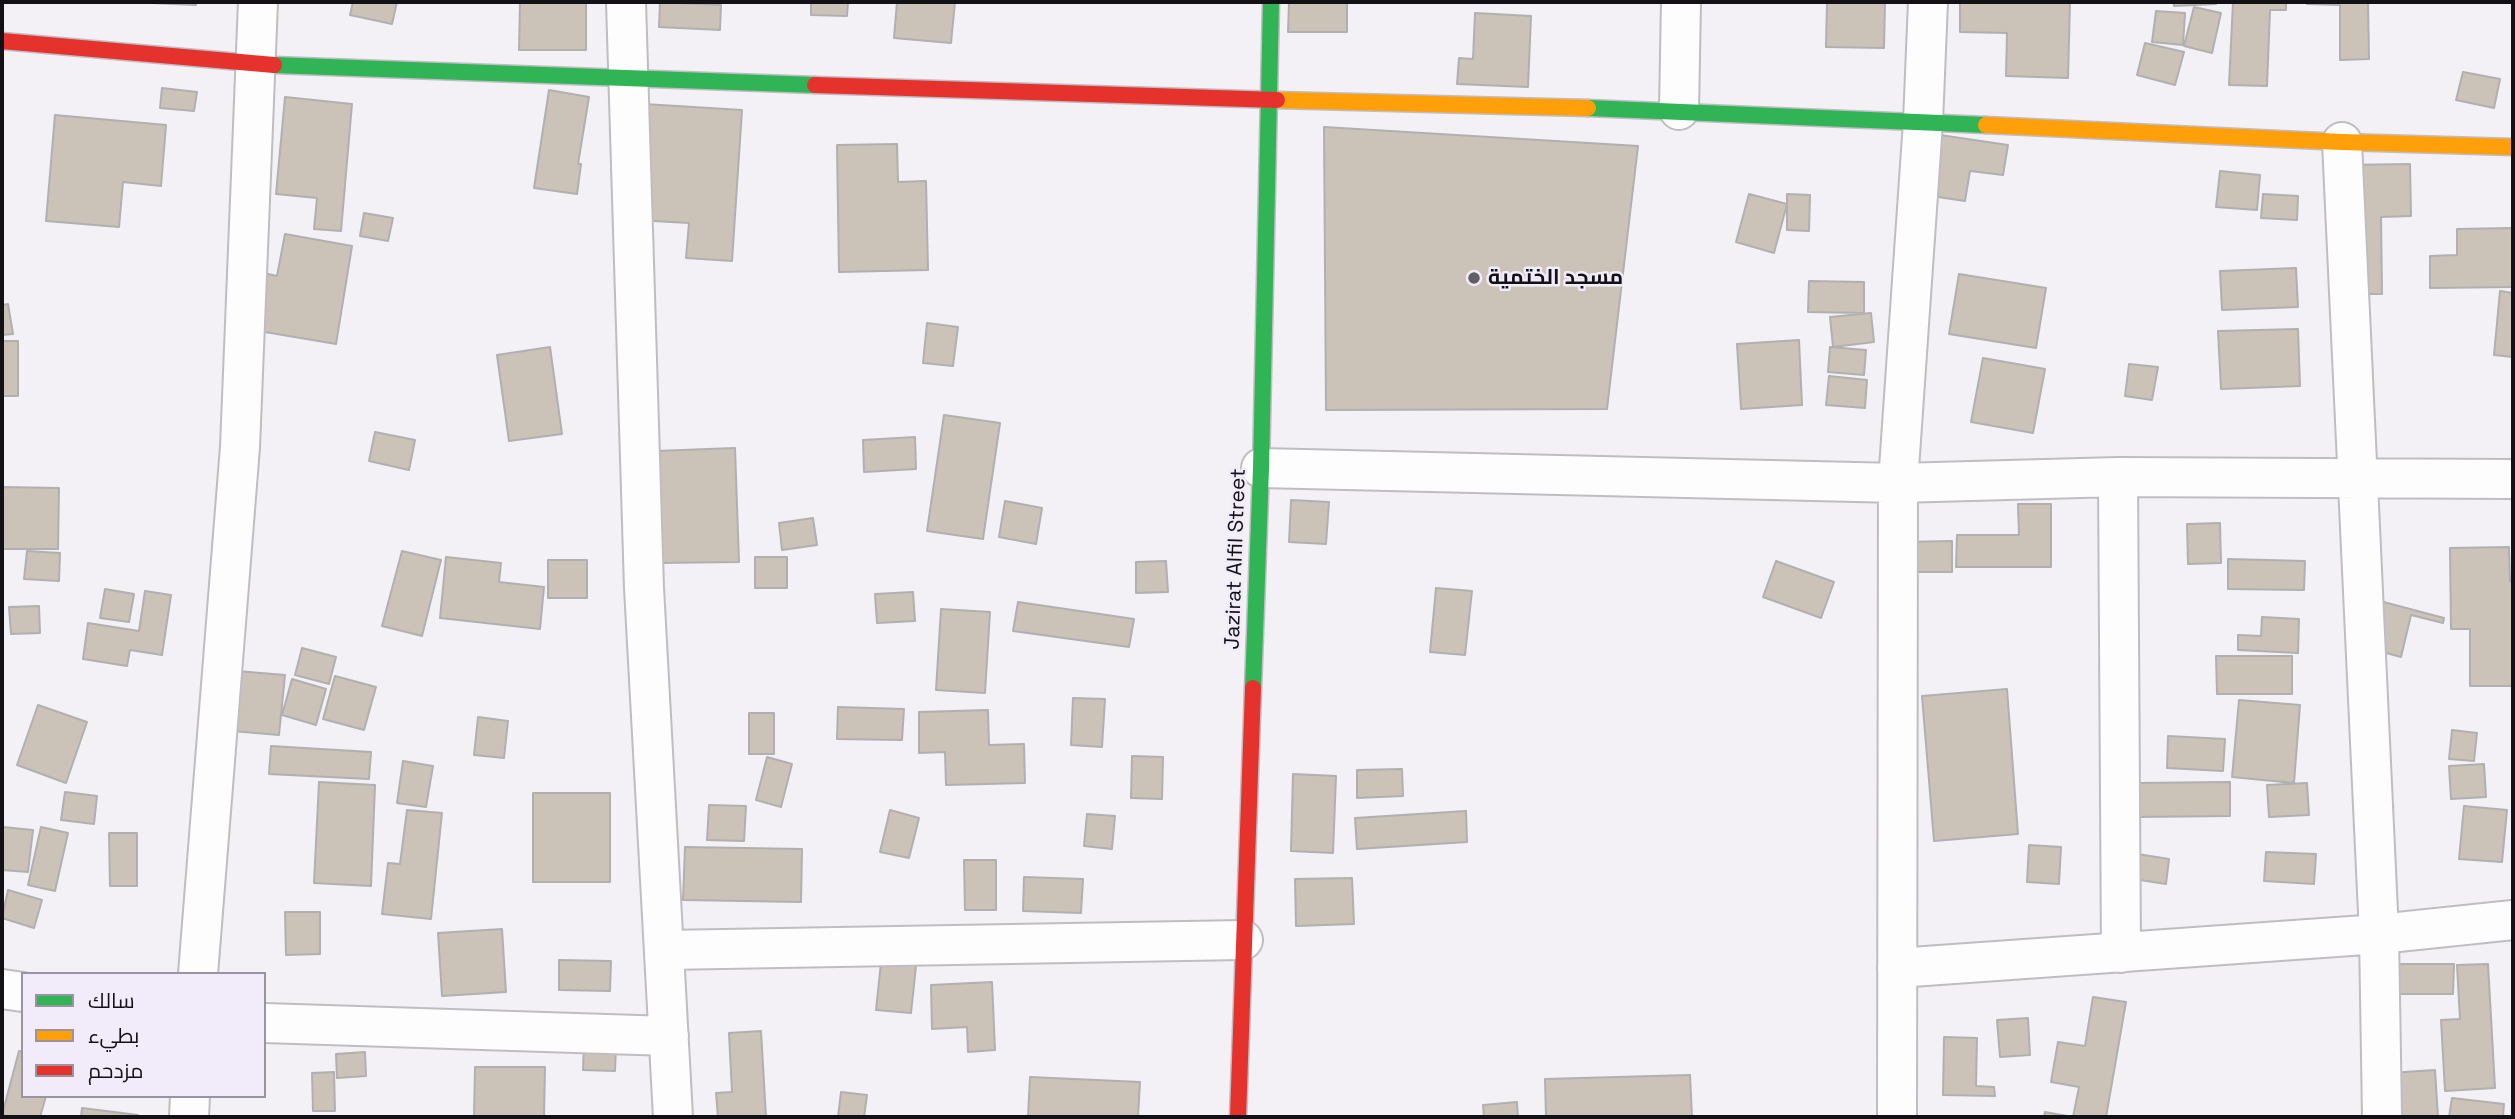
<!DOCTYPE html>
<html>
<head>
<meta charset="utf-8">
<style>
	body { margin:0 }
	#map { position:relative; width:2515px; height:1119px; overflow:hidden; background:#f3f0f6; font-family:"Space Grotesk",Cairo,sans-serif }
	canvas { display:block }
	.frame { position:absolute; inset:0; border:4px solid #131116; pointer-events:none }
	.legend { position:absolute; left:21px; top:972px; width:245px; height:126px; box-sizing:border-box; background:#f2ecfa; border:2px solid #99949f; margin:0; padding:9px 12px; list-style:none; font-size:21px; color:#131116 }
	.legend li { display:flex; align-items:center; gap:14px; height:35px }
	.legend b { width:35px; border:2px solid #99949f }
</style>
</head>
<body>
<div id="map">
<canvas width="2515" height="1119"></canvas>
<div class="frame"></div>
<ul class="legend">
<li><b style="height:9px;background:#30b455"></b>سالك</li>
<li><b style="height:9px;background:#ff9f0a"></b>بطيء</li>
<li><b style="height:9px;background:#e5322d"></b>مزدحم</li>
</ul>
</div>
<script>
const ctx = document.querySelector('canvas').getContext('2d');
ctx.lineJoin = 'round';
function fillPath(path, color) { ctx.fillStyle = color; ctx.fill(path, 'evenodd'); }
function stroke(path, color, width, dash) { ctx.strokeStyle = color; ctx.lineWidth = width; ctx.lineCap = dash ? 'butt' : 'round'; ctx.setLineDash(dash || []); ctx.stroke(path); }
function write(font, color, halo, rows, align = 'center') {
  ctx.font = font + ' "Space Grotesk",Cairo,sans-serif'; ctx.lineWidth = 5; ctx.setLineDash([]); ctx.textBaseline = 'middle'; ctx.strokeStyle = halo; ctx.fillStyle = color; for (const [text, x, y, turn = 0] of rows) {
    ctx.save(); ctx.translate(x, y); ctx.rotate((+turn || 0) * Math.PI / 180); ctx.textAlign = isNaN(turn) ? turn : align; if (halo) ctx.strokeText(text, 0, 0); ctx.fillText(text, 0, 0); ctx.restore();
  }
}
const building = new Path2D(`
	M129,2H196V5Z
	M353,2H397L392,24L350,15Z
	M520,2H586V50H519Z
	M660,2L721,5L720,30L659,27Z
	M811,2H848L847,16L811,15Z
	M897,2H955L951,43L894,38Z
	M1289,2H1347V32H1288Z
	M1827,2H1885L1884,48L1826,47Z
	M1960,2H2070L2068,78L2006,76L2007,33L1960,32Z
	M2174,2H2216V4L2174,6Z
	M2233,2H2286V10H2270L2267,86L2229,85Z
	M2307,2H2368L2369,59L2340,60V5L2307,4Z
	M2194,7L2221,13L2212,53L2184,46Z
	M2156,11L2185,13L2183,45L2152,42Z
	M1475,13L1531,16L1528,87L1457,84L1459,58L1473,59Z
	M2145,43L2184,52L2175,85L2137,75Z
	M2463,72L2500,79L2494,108L2456,100Z
	M162,88L197,92L194,111L160,108Z
	M549,90L589,97L578,164H581L577,194L534,188Z
	M285,97L352,104L341,231L314,229L317,198L276,194Z
	M644,104L742,110L732,261L686,258L689,223L635,220Z
	M55,115L166,125L161,186L123,182L119,227L46,221Z
	M1324,127L1638,146L1607,409L1326,410Z
	M1940,135L2008,145L2003,175L1970,171L1965,201L1931,196Z
	M897,144L898,182L926,181L928,270L839,272L837,145Z
	M2410,164L2411,216L2381,217L2382,294H2347L2346,165Z
	M2220,171L2260,175L2257,210L2216,207Z
	M1749,194L1787,204L1774,253L1736,242Z
	M1787,194L1810,195L1809,231L1787,230Z
	M2263,194L2298,196L2297,220L2261,218Z
	M364,213L393,218L388,241L360,236Z
	M2513,228V287L2430,288V256L2457,255V229Z
	M285,234L352,246L336,344L253,330L264,273L277,276Z
	M2296,268L2298,307L2222,310L2220,271Z
	M1959,274L2046,288L2036,348L1949,334Z
	M1809,281L1864,282V313L1808,312Z
	M2500,291L2513,293V357L2494,355Z
	M8,304L13,334L2,335V305Z
	M1871,313L1874,342L1833,347L1830,317Z
	M927,323L958,327L953,366L923,363Z
	M2298,329L2300,386L2221,389L2218,331Z
	M1799,340L1802,405L1741,409L1737,344Z
	M2,341H18V396H2Z
	M550,347L562,434L509,441L497,355Z
	M1830,347L1866,350L1864,375L1828,372Z
	M1983,358L2045,369L2033,433L1971,422Z
	M2129,364L2158,367L2152,400L2125,396Z
	M1829,376L1867,380L1865,408L1826,405Z
	M944,415L1000,423L983,539L927,531Z
	M375,432L415,440L409,470L369,461Z
	M915,437L916,469L864,472L863,440Z
	M735,448L739,562L656,563L655,451Z
	M2,487L59,488L58,549H2Z
	M1291,500L1329,502L1326,544L1289,542Z
	M1005,501L1042,508L1036,544L999,537Z
	M2018,504H2051V567H1956L1957,535H2019Z
	M813,518L817,545L782,550L779,523Z
	M2220,523L2221,563L2188,564L2187,524Z
	M1952,541V572H1902V542Z
	M2509,547L2510,581H2513V686H2470V629H2451L2450,548Z
	M27,551L60,553L59,581L24,579Z
	M402,551L441,560L422,636L382,626Z
	M446,557L501,563L499,582L544,587L540,629L440,618Z
	M755,557H787V588H755Z
	M2228,559L2305,561L2304,590L2228,589Z
	M548,560H587V598H548Z
	M1166,561L1168,592L1136,593V562Z
	M1776,561L1834,582L1821,618L1763,597Z
	M1436,588L1472,591L1465,655L1430,652Z
	M105,589L134,594L129,622L100,618Z
	M145,591L171,595L162,655L130,650L127,666L83,659L88,623L139,631Z
	M913,592L915,621L877,623L875,594Z
	M2376,600L2444,618L2443,623L2411,615L2401,657L2364,647Z
	M1018,602L1134,619L1129,647L1013,631Z
	M39,606L40,633L11,634L9,607Z
	M941,609L990,612L985,693L936,690Z
	M2262,617L2299,619L2298,653L2238,650V635L2261,636Z
	M302,648L336,657L329,684L295,675Z
	M2216,656H2292V694H2217Z
	M225,670L285,675L279,735L220,730Z
	M335,676L376,687L364,730L323,719Z
	M292,679L326,689L316,725L282,715Z
	M2007,689L2018,834L1934,841L1922,696Z
	M1073,698L1105,699L1102,747L1071,745Z
	M2239,700L2300,705L2294,783L2232,777Z
	M38,705L87,722L66,783L17,765Z
	M838,707L904,709L902,740L837,739Z
	M988,710L989,745L1024,744L1025,783L946,785L945,752L919,753V712Z
	M749,713H774V754H749Z
	M478,717L508,721L504,758L474,755Z
	M2452,730L2477,733L2474,761L2449,759Z
	M2168,736L2225,739L2223,771L2167,768Z
	M271,746L371,752L369,779L269,774Z
	M1132,756L1163,757L1162,799L1131,798Z
	M767,757L792,764L781,807L756,800Z
	M403,761L433,766L426,807L397,803Z
	M2484,764L2486,797L2451,799L2449,766Z
	M1402,769L1403,796L1357,798V770Z
	M1293,774L1336,776L1333,853L1291,851Z
	M319,782L375,785L371,886L314,883Z
	M2230,782V816L2136,817V783Z
	M2307,783L2309,815L2269,817L2267,785Z
	M65,792L97,796L94,824L61,820Z
	M533,793H610V882H533Z
	M709,805L746,806L744,841L707,840Z
	M2464,806L2507,810L2502,862L2459,859Z
	M407,810L442,813L431,919L382,914L388,863L400,864Z
	M890,810L919,818L909,858L880,852Z
	M1466,811L1467,842L1357,849L1355,818Z
	M1087,814L1115,816L1112,849L1084,846Z
	M3,827L33,830L28,872L2,870Z
	M41,827L68,833L55,891L28,885Z
	M109,833H137V886H110Z
	M2029,845L2061,847L2059,884L2027,882Z
	M685,847L802,849L801,902L683,900Z
	M2266,852L2316,854L2314,884L2264,881Z
	M2131,853L2169,859L2166,884L2127,878Z
	M964,860H996V910H965Z
	M1024,877L1083,879L1081,913L1023,911Z
	M1352,878L1354,924L1296,926L1295,879Z
	M8,890L42,900L34,928L2,918Z
	M285,912H320V954L286,955Z
	M502,929L506,992L442,996L438,933Z
	M883,944L918,947L911,1013L876,1010Z
	M559,960L611,961L610,991L559,990Z
	M2386,964H2454L2453,994H2385Z
	M2488,964L2495,1088L2445,1091L2441,1020L2460,1019L2457,965Z
	M992,982L995,1050L968,1052L967,1027L932,1029L931,985Z
	M2093,997L2126,1002L2106,1117H2044L2045,1112L2073,1117L2079,1087L2051,1082L2058,1042L2085,1046Z
	M2028,1018L2030,1055L2000,1057L1997,1020Z
	M761,1031L766,1117H718L716,1093L732,1092L729,1033Z
	M1944,1037L1977,1038L1976,1086L1994,1087L1995,1096L1943,1095Z
	M584,1043L616,1044L615,1071L583,1070Z
	M19,1051L23,1052V1096H46L40,1117H10L2,1115Z
	M365,1052L366,1076L337,1078L336,1054Z
	M475,1067H545L544,1117H474Z
	M2435,1070L2438,1117H2377L2374,1074Z
	M334,1072L335,1111H313L312,1073Z
	M1690,1075L1692,1117H1546L1545,1079Z
	M1030,1077L1140,1082L1138,1117H1028Z
	M841,1092L867,1095L864,1117H838Z
	M2452,1098L2504,1104L2503,1117H2449Z
	M1517,1102L1518,1117H1484L1483,1105Z
	M82,1108L138,1115V1117H81Z`);
fillPath(building, '#cbc3b7');
stroke(building, '#b2afb0', 2);
const street = new Path2D(`
	M626,2L644,588L673,1117
	M1679,110L1681,2
	M2342,142L2379,934L2382,1117
	M1261,468L1898,483L2118,477L2513,479
	M2118,477L2121,953
	M665,950L1243,940
	M1897,968L2379,934L2513,920
	M198,974L240,447L258,2
	M2,989L23,992
	M264,1023L669,1036
	M189,1117L190,1096
	M1897,1117L1898,483L1923,122L1928,2`);
const fast = new Path2D(`
	M274,65L815,85
	M1588,108L1986,125
	M1253,688L1261,468L1271,2`);
const slow = new Path2D(`
	M1277,100L1588,108
	M1986,125L2342,142L2513,147`);
const jam = new Path2D(`
	M2,41L274,65
	M815,85L1277,100
	M1238,1117L1253,688`);
stroke(street, '#c0bdc2', 42);
stroke(fast, '#c0bdc2', 19);
stroke(slow, '#c0bdc2', 19);
stroke(jam, '#c0bdc2', 19);
stroke(street, '#fdfdfe', 38);
stroke(fast, '#30b455', 16);
stroke(slow, '#ff9f0a', 16);
stroke(jam, '#e5322d', 16);
for (const [x, y, r, color] of [
	[1474,278,7,"#615f64"]
]) { const dot = new Path2D(); dot.arc(x, y, r, 0, 2 * Math.PI); ctx.fillStyle = color; ctx.fill(dot); stroke(dot, '#f2ecfa', 2.5); }
write('bold 21px', '#131116', '#f2ecfa', [
	["مسجد الختمية",1488,278]
], 'left');
write('21px', '#131116', '#f2ecfa', [
	["Jazirat Alfil Street",1236,559,-88]
]);
</script>
</body>
</html>
